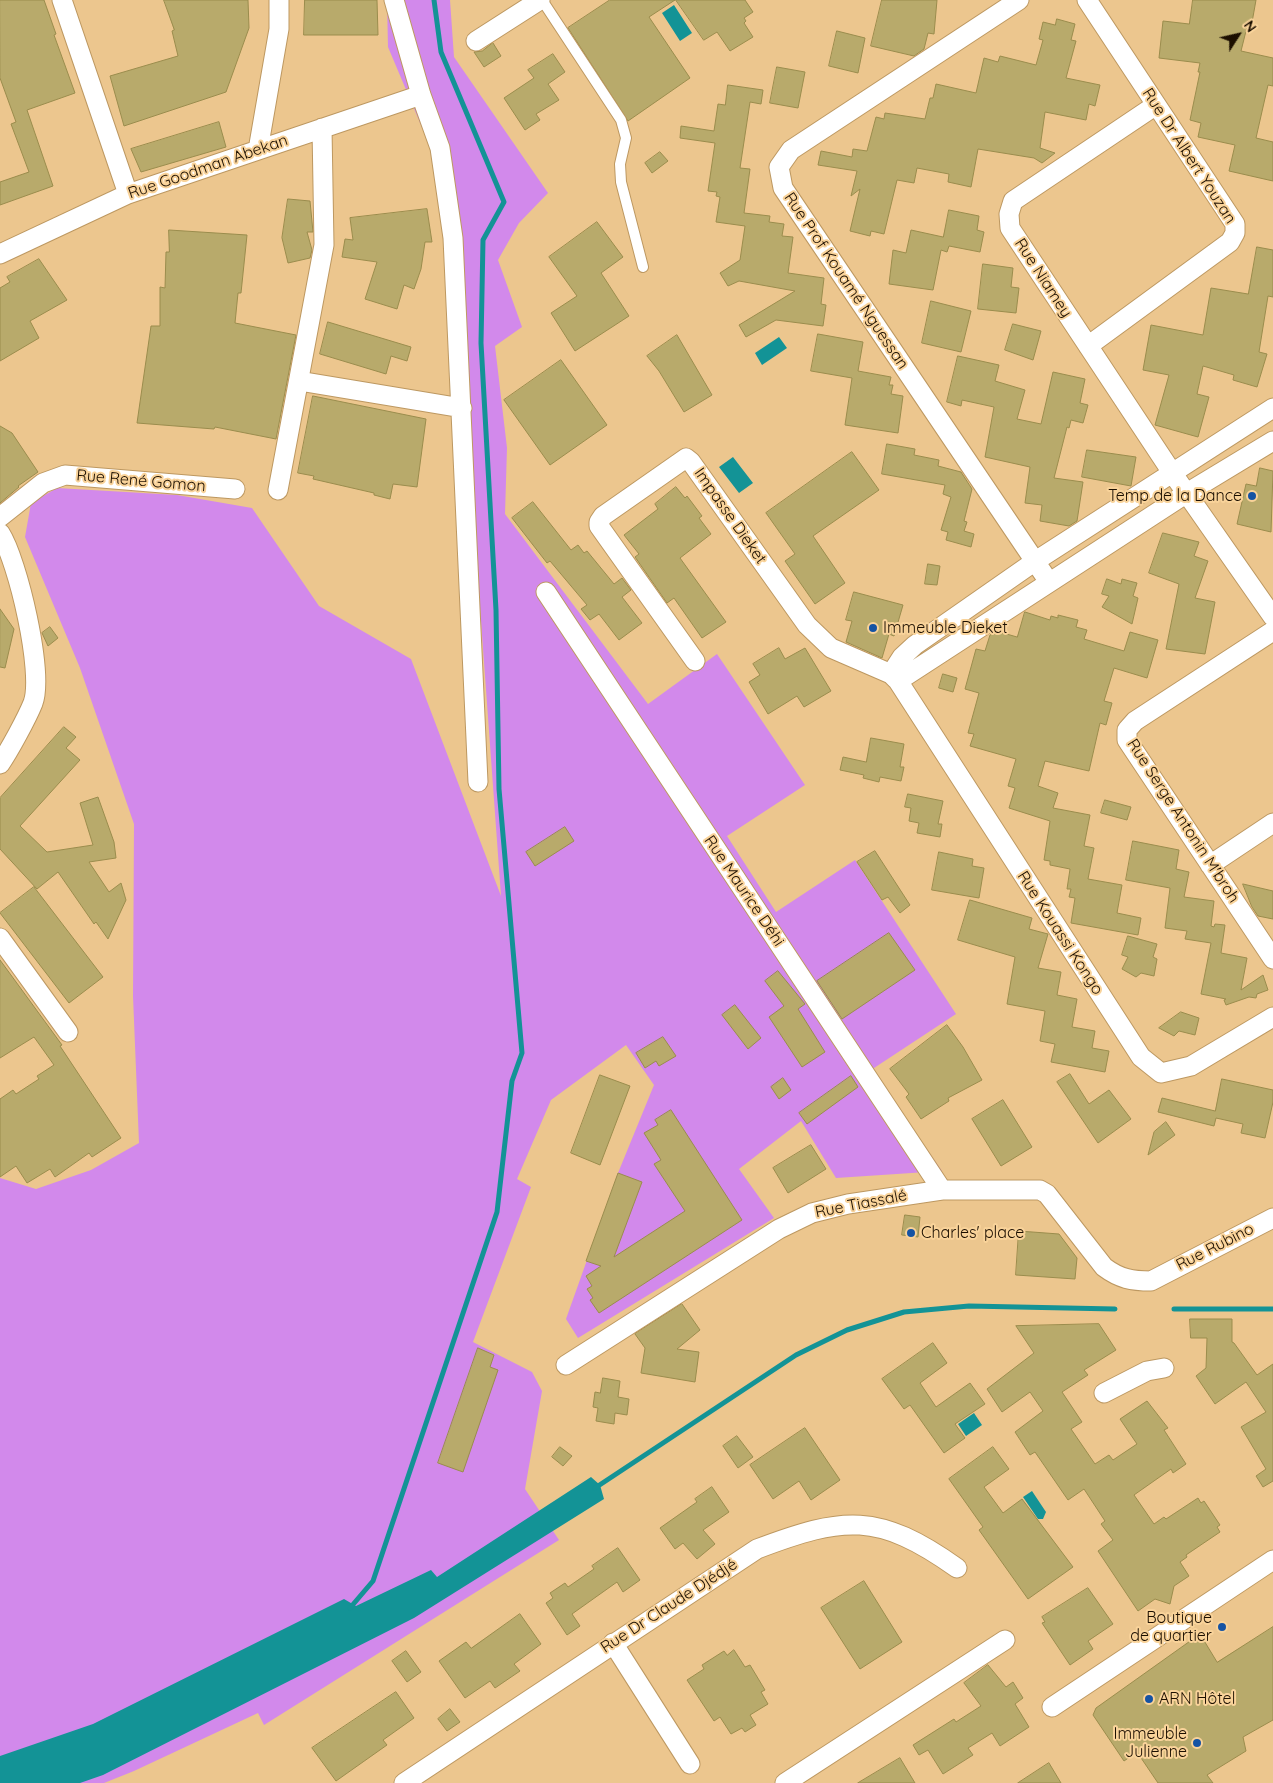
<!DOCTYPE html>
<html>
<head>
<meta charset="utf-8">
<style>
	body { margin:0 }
	#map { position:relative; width:1273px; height:1783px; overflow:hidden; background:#ecc68e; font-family:Quicksand,sans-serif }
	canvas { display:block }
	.north { position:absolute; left:1213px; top:10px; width:50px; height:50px; -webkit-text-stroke:4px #f9d39a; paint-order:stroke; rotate:55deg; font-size:14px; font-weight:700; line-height:20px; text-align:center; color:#1c0f00 }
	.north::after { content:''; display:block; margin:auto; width:18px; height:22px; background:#1c0f00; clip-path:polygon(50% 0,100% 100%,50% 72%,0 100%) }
</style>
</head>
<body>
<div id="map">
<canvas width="1273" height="1783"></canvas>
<div class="north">N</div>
</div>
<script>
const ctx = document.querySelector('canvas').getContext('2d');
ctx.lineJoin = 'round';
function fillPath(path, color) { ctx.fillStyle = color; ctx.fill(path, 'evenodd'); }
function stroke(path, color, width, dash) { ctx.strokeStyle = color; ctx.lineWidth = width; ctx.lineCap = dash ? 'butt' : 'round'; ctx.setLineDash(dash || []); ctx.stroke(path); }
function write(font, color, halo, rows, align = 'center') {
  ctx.font = font + ' Quicksand,sans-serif'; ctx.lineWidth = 4; ctx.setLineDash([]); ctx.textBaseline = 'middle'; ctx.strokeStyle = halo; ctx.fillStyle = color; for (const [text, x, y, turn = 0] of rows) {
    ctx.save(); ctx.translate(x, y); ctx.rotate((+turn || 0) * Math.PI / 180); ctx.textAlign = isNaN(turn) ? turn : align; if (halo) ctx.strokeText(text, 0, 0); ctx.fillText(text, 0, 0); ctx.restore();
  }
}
fillPath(new Path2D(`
	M387,0H450L454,57L548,193L519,223L498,260L522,327L495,346L507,448L505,514L648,704L717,654L805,785L727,836L776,912L855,860L956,1014L871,1070L942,1171L836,1178L801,1121L739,1169L774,1218L578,1338L566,1319L618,1173L654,1085L626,1045L551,1100L517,1179L531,1187L473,1342L532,1372L542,1391L525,1489L559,1540L264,1725L258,1713L134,1771L104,1783H0V1178L36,1189L91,1170L139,1143L133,996L134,824L80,668L25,537L31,503L57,488L177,495L252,508L319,606L411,659L501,896L450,194L388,47Z`), '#d289eb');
fillPath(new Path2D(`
	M674,5L692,33L680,41L662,13Z
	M779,337L787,348L762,365L755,353Z
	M733,457L753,483L739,493L719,467Z
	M974,1413L982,1425L966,1436L958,1424Z
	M591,1477L600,1485L604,1499L414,1618L103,1775L80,1783H0V1756L93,1724L344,1599L356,1606L431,1570L437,1577Z
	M1032,1491L1046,1512L1043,1519H1038L1023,1497Z`), '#139396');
stroke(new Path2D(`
	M1174,1309H1273
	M595,1488L796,1355L847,1330L904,1312L969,1306L1115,1309
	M350,1608L373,1581L497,1212L512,1081L522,1053L499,789L496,610L481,343L483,240L504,202L441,52L434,0`), '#139396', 5);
const building = new Path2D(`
	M0,0H44L56,34L54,35L75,93L27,110L53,186L0,205V182L29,172L11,124L16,122L0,78Z
	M164,0H248L249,28L226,92L124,126L110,76L178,56L172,31L174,30Z
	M305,0H377L378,35H304Z
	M610,0H675L649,17L690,78L628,121L568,28Z
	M676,0H745L753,12L744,18L746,21L744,23L753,37L730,51L717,32L704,40Z
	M882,0H937L934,34L928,33L924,49L914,56L871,46Z
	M1193,0H1256L1251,28L1247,27L1241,51L1273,58V86L1268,85L1256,138L1273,142V181L1229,171L1235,145L1198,137L1201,123L1190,120L1200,72H1198L1200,63L1159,58L1163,21L1189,24Z
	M1057,19L1075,24L1071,40L1076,41L1066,78L1100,85L1095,106L1089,104L1086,120L1045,112L1040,148L1055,153L1042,163L1034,158L978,149L971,187L948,182L949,174L917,168L914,183L897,180L884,234L871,231L870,236L850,231L860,189L851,196L857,171L818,165L821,151L852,157L853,149L867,151L876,117L884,119L885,113L925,119L930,98H933L936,84L976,93L984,58L998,62L1000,56L1036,65L1043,40L1039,39L1043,22L1055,25Z
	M837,31L865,38L858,73L829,66Z
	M493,43L501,56L484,67L474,52L482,51Z
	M553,54L565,72L548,84L559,100L536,114L540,120L525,130L504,98L534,78L528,70Z
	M777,67L805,72L798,108L770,103Z
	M728,85L763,90L761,104L750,102L740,168L750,169L744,213L770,216L769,222L784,224L782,236L793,237L788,273L824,278L821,304L826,305L823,326L776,320L746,337L739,325L795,291L739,281L728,286L720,273L740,260L745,226L716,222L720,197L716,196L717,192L708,191L715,143L680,138L681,126L714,131L718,104L725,105Z
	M219,122L226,147L141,172L131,149Z
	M660,152L668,161L652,173L645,163Z
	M288,199L310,201L313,232H307L312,250L310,258L288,263L282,238Z
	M427,209L432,242H425L421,269L414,289L404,285L397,309L365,299L377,262L342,257L345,239L353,240L350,218Z
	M949,210L979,216L977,230L984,232L980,252L949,246L947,252L941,250L933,290L889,284L893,250L906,253L911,230L943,237Z
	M597,222L623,257L601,273L629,316L575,351L551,313L577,296L549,257Z
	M169,230L247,235L241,293H238L235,323L296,335L276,439L215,427L214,429L137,423L151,326H160V287L165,288L166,252H169Z
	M1257,247L1273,250V297L1268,296L1259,352L1267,354L1257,387L1233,380L1234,375L1203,366L1197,394L1209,397L1198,437L1155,425L1169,375L1143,370L1151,325L1203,335L1211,288L1248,294Z
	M39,259L67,300L30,321L39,338L0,361V288L10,282L7,277Z
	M983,264L1013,268L1011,287L1019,288L1016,313L978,309Z
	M931,301L971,311L961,352L922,343Z
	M328,322L411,347L407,361L391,356L386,374L320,354Z
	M1013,324L1041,331L1033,360L1005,350Z
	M818,334L863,342L858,371L891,377L889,385H893L891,394L903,396L898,433L845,425L852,378L811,371Z
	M677,335L712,395L684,412L659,371L647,356Z
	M958,356L999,365L995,381L1025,390L1017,419L1041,424L1053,372L1085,379L1080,403L1088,405L1083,423L1071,420L1069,428L1067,427L1054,478L1083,482L1077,521L1069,526L1040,521L1042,505L1025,503L1030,467L985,457L994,407L962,400L961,406L947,402Z
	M561,360L607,425L550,465L504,400Z
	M313,396L426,419L417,487L393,484L390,499L374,495V493L313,479L314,476L298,473Z
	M0,426L12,433L38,472L18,486L19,487L0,503Z
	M887,444L915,449L914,455L939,460L938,466L961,472L972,489L964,521L967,522L964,531L974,534L971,547L946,540L948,532L941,530L951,497L943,494L945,485L882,474Z
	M1087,450L1136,457L1131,486L1082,477Z
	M852,452L879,490L813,536L845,583L815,604L785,561L795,554L766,513Z
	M1260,468L1273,471L1271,532L1237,524L1246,484L1256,486Z
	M676,487L685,498L687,496L702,516L699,518L711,534L680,558L726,622L702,638L674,598L667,603L635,557L639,554L624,535L658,509L655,504Z
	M533,502L571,550L578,545L584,553L587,551L614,584L622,578L631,590L622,597L642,623L619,640L599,614L590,620L581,609L587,605L550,561L547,563L512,518Z
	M1163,533L1199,542L1194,556L1208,561L1195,598L1215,602L1205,654L1166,649L1179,584L1149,573Z
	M928,564L940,566L937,585L925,584Z
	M1107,579L1121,584L1122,579L1137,583L1133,596L1138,598L1132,624L1102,607L1109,596L1102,594Z
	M854,592L903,605L894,636L889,634L882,658L846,642L852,621L846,620Z
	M0,609L14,629L5,668L0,667Z
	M1025,612L1050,620L1051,616L1058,618V615L1078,620L1076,627L1087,630L1084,639L1124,651L1130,632L1158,640L1147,678L1114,668L1104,701L1112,703L1106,725L1100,723L1089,771L1045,761L1038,786L1058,793L1053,808L1090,815L1084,846L1094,848L1088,879L1122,885L1117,913L1141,918L1138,935L1071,923L1075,898L1069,897L1071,889H1067L1070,869L1050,865V861L1044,860L1050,821L1009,808L1015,788L1008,786L1016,759L970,746L974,734L968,733L979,693L965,689L976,649L985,651L990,635L996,631L1017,637Z
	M50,627L58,638L48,646L42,633Z
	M779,648L785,659L805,648L831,691L804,707L797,696L768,714L749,682L760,675L753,664Z
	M943,674L957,678L953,692L939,688Z
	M64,727L76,737L66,748L80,760L20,826L47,852L93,845L80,803L98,797L114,842L116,858L89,862L109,892L121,883L126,900L108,939L96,922L94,924L58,872L37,889L0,849V798Z
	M871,738L904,744L900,767H904L901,781L880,777L879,782L863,778L864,775L840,770L843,757L866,762Z
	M908,794L943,801L938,824H942L940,837L917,833L919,823L909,821L911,808L905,807Z
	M1105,800L1131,807L1127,820L1101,813Z
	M565,827L574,841L535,866L526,852Z
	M1133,841L1179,850L1176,869L1189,872L1184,897L1214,901L1211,926L1214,927L1215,924L1225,925L1221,953L1247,958L1241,990L1263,975L1268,990L1257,994L1256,998L1249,997L1226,1005L1224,1000L1226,999L1201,994L1211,943L1185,939L1187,931L1165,928L1170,888L1126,880Z
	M875,851L910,905L900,913L888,897L882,900L857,862Z
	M939,852L973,859L972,866L984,868L979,898L932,890Z
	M1243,884L1273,891V919L1258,916L1252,907Z
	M34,887L103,977L69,1003L0,913Z
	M970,900L1032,918L1029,929L1048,934L1038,968L1061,972L1057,995L1077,999L1072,1027L1095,1031L1092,1048L1109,1051L1105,1072L1051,1062L1055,1044L1040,1041L1045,1011L1007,1004L1015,957L958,940Z
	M889,933L915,970L842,1019L817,981Z
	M1128,936L1157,944L1153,957L1157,959L1154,976L1141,973L1136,977L1122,969L1128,957L1122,955Z
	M0,960L62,1045L60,1046L121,1138L92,1157L89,1153L55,1177L50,1169L27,1183L16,1166L0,1177V1099L13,1090L16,1094L39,1079L37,1076L54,1065L34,1037L0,1058Z
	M778,971L805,1004L798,1009L825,1052L802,1067L769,1017L784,1006L765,981Z
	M735,1005L761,1038L748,1049L722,1015Z
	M1181,1012L1199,1018L1195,1035L1179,1031L1174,1036L1159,1028Z
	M947,1025L963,1047L982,1080L948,1098L949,1101L921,1119L906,1097L909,1094L890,1069Z
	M663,1037L676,1056L659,1066L656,1061L645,1068L636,1053Z
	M1070,1074L1089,1104L1109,1090L1131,1119L1098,1143L1057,1082Z
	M600,1075L630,1086L600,1165L571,1153Z
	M851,1076L858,1087L807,1124L799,1113Z
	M783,1078L791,1090L779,1099L771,1087Z
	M1222,1079L1273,1090V1102L1265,1138L1241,1133L1243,1124L1216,1118L1214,1126L1158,1112L1162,1098L1215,1111Z
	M1003,1100L1032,1147L1001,1166L972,1119Z
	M671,1110L742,1220L599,1313L590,1300L593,1298L587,1289L592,1286L586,1276L601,1266L586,1261L618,1173L642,1182L614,1257L685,1211L654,1164L661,1160L644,1133L658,1125L655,1120Z
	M1166,1122L1175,1135L1148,1155L1154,1132Z
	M811,1145L826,1169L788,1193L773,1168Z
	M905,1215L920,1217L918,1237L902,1235Z
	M1019,1231L1059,1234L1077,1258L1075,1279L1016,1275Z
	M682,1304L700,1330L677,1349L699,1352L695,1382L641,1373L645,1348L635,1334Z
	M1190,1319H1232V1342L1234,1343L1257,1375L1273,1364V1481L1263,1487L1256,1476L1266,1469L1241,1427L1266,1412L1246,1382L1215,1404L1196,1376L1206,1368L1207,1338H1191Z
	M1099,1324L1116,1350L1084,1370L1088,1375L1062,1392L1082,1422L1071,1429L1095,1464L1109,1455L1113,1460L1137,1444L1120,1419L1147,1401L1168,1428L1164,1430L1186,1464L1173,1473L1171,1469L1134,1495L1154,1524L1164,1517L1166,1519L1198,1498L1201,1503L1204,1501L1220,1525L1217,1527L1220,1532L1186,1555L1187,1557L1180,1562L1189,1576L1174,1586L1170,1604L1155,1599L1138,1611L1098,1551L1113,1540L1101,1524L1105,1521L1084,1489L1068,1500L1035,1452L1030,1455L1015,1432L1043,1411L1030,1392L1002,1412L987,1389L1034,1353L1016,1326Z
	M933,1343L947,1363L920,1383L936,1407L970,1383L985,1404L955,1424L965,1438L944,1453L910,1405L904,1409L882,1379Z
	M478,1348L494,1355L490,1367L498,1370L463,1472L438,1463Z
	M603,1378L620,1381L618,1397L629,1399L627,1415L615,1413L614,1424L596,1421L598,1408L593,1407L595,1392L600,1393Z
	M805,1428L840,1480L811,1500L799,1481L773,1499L750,1465Z
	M737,1436L753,1457L738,1468L723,1446Z
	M560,1447L572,1456L563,1466L552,1457Z
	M993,1447L1009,1469L984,1487L1003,1513L1022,1499L1073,1567L1028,1599L979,1530L983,1527L949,1479Z
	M712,1487L729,1512L703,1530L715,1544L697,1559L683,1543L675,1549L660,1528L697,1502L695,1499Z
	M618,1548L640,1580L623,1592L617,1582L572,1614L580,1626L567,1635L546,1603L553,1598L550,1593L565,1583L568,1587L594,1569L592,1566Z
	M864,1581L902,1642L860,1669L821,1608Z
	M1088,1588L1113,1624L1088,1641L1093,1649L1070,1665L1042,1623L1045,1622L1042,1617Z
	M520,1614L541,1644L514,1664L520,1671L495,1688L490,1681L465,1698L439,1661L466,1642L471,1648Z
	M1273,1627V1720L1243,1737L1246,1751L1207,1775L1213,1783H1158L1137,1752L1124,1761L1093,1715L1096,1708L1200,1634L1217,1662Z
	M734,1650L745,1667L750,1665L765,1690L761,1692L768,1704L750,1715L756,1725L745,1732L742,1728L731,1734L720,1717L714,1721L687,1680L704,1669L702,1665L724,1651L727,1655Z
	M406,1651L421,1672L407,1682L392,1661Z
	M988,1665L1006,1687L1013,1682L1023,1698L1015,1704L1029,1727L1000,1746L992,1733L968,1748L973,1755L943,1774L928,1750L919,1755L913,1745L954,1719L956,1722L981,1706L964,1683Z
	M396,1692L414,1718L383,1740L387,1745L336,1781L312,1748Z
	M450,1709L460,1722L447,1731L438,1719Z
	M900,1758L915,1783H858Z
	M1049,1763L1061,1783H1018Z`);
fillPath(building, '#b8aa6b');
stroke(building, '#9a8c4d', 1);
const service = new Path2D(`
	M542,0L621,120L626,138L620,164L621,182L643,267`);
const minor = new Path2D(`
	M62,0L128,194
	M394,0L421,95L440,148L453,238L478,782
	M1019,0L791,150L779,167L783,188L1049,582
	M1087,0L1235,224V233L1230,242L1088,346
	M476,41L540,0
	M1156,105L1013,201L1009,214L1010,228L1171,471L1273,617
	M258,150L279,29V0
	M0,254L128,194L421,95
	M299,381L462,408
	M1273,408L1034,562L915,645L902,657L891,674L898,681L1141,1057L1161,1073L1191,1066L1273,1017
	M278,490L324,245L322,128
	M0,517L43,483L65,475L235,489
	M0,533C18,561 44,673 33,703C27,718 9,751 0,764
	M546,592L942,1190
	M1273,631L1135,721L1127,730V740L1273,959
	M695,661L599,526V522L603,516L686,458L691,462L807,625L831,648L891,674
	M898,681L1187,493L1273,441
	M1210,865L1273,823
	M0,938L68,1032
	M566,1365L779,1229L812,1213L848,1204L942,1190H1040L1047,1194L1104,1267C1120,1279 1132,1281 1151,1281L1273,1218
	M1104,1393L1147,1371L1164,1368
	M613,1643L690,1764
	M1052,1707L1273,1560
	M404,1783L757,1549C844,1516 878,1512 957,1568
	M785,1783L1005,1640`);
stroke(service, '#bd9861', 12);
stroke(minor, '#bd9861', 21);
stroke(service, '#fff', 10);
stroke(minor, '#fff', 19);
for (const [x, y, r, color] of [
	[1252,496,5,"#1553a3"],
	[873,628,5,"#1553a3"],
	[911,1233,5,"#1553a3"],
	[1222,1627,5,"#1553a3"],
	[1149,1699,5,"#1553a3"],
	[1197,1743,5,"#1553a3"]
]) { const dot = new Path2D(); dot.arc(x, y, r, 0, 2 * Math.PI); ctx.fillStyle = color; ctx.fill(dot); stroke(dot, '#f9d39a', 2); }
write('16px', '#1c0f00', '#f9d39a', [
	["Rue Dr Albert Youzan",1189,156,57],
	["Rue Goodman Abekan",208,167,-19],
	["Rue Niamey",1043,278,57],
	["Rue Prof Kouamé Nguessan",846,281,56],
	["Rue René Gomon",141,481,5],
	["Impasse Dieket",730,516,55],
	["Rue Serge Antonin M'broh",1183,821,57],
	["Rue Maurice Déhi",744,891,56],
	["Rue Kouassi Kongo",1060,933,57],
	["Rue Tiassalé",861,1204,-11],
	["Rue Rubino",1215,1247,-27],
	["Rue Dr Claude Djédjé",669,1606,-33]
]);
write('16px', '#1c0f00', '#f9d39a', [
	["Temp de la Dance",1242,496],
	["Immeuble Dieket",883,628,"left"],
	["Charles' place",921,1233,"left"],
	["Boutique",1212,1618],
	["de quartier",1212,1636],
	["ARN Hôtel",1159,1699,"left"],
	["Immeuble",1187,1734],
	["Julienne",1187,1752]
], 'right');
</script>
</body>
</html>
